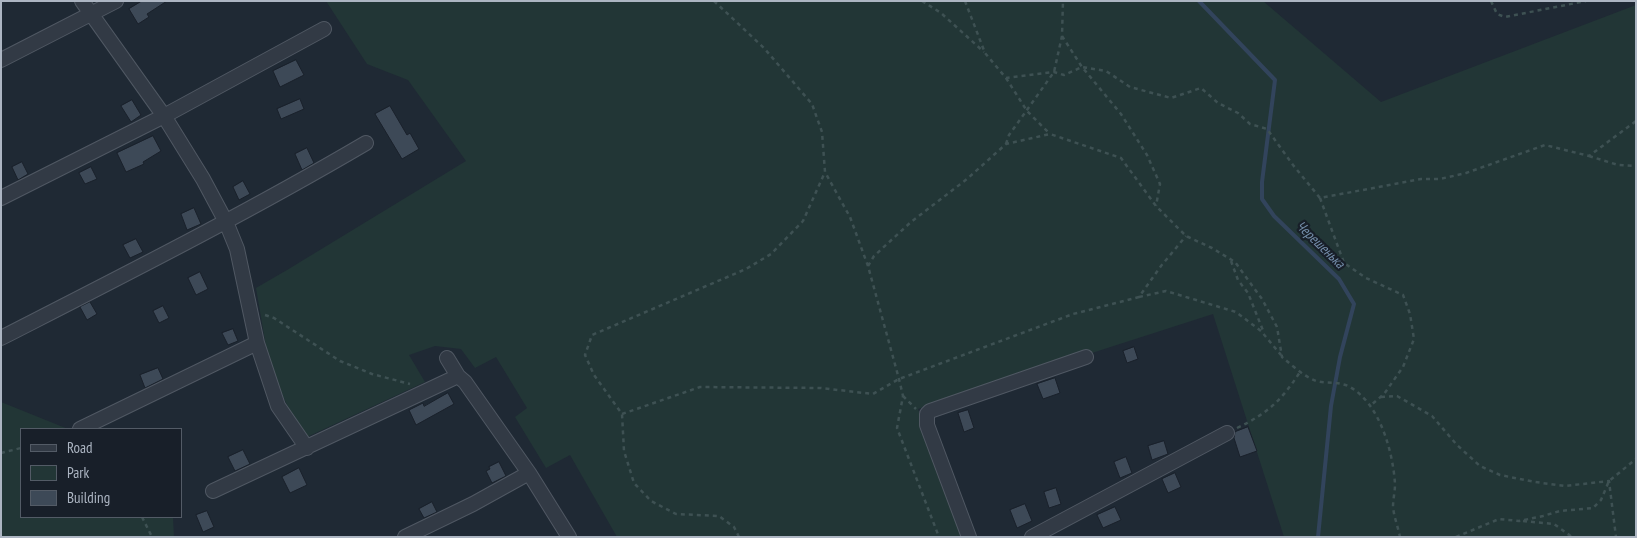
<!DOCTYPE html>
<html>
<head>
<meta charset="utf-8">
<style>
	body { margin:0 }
	#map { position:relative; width:1637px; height:538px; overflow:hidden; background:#1f2934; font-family:"PT Sans Narrow",sans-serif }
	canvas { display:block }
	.frame { position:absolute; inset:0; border:2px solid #acb5c2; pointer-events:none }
	.legend { position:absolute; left:20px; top:428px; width:162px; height:90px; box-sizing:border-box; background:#181f29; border:1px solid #535b66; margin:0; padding:6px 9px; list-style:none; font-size:15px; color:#acb5c2 }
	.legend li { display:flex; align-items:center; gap:10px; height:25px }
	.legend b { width:25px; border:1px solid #535b66 }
</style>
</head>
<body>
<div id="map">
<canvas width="1637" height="538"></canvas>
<div class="frame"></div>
<ul class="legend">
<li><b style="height:6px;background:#323a45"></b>Road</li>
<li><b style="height:14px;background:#223636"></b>Park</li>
<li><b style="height:14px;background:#3d4957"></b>Building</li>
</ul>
</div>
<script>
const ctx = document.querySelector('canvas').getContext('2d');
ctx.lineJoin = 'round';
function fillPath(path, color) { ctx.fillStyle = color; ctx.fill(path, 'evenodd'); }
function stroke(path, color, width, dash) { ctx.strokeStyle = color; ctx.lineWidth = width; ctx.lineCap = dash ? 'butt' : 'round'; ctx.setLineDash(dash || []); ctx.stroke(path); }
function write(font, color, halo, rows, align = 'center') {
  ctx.font = font + ' "PT Sans Narrow",sans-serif'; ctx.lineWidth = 4.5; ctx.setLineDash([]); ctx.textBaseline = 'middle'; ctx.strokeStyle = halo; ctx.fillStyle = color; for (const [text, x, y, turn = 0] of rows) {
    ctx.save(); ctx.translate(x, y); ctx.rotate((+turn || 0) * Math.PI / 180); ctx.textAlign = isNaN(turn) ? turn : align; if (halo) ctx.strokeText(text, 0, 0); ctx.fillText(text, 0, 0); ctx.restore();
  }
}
fillPath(new Path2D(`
	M326,1H1263L1381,102L1636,5V537H1284L1213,314L918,409L965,537H617L570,455L546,468L515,417L527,408L496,357L475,368L461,349L435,346L409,355L425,382L307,437L293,417L270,370L256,288L287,270L466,161L408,80L367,64Z
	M1,402L68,429H21V517H173L174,537H1Z`), '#223636');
stroke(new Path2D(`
	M1199,1L1275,80L1262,182V199L1274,216L1339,279L1354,304L1340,357L1331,406L1318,537`), '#32445c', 4);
const building = new Path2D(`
	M142,1H167L147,14L149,17L138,24L129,9Z
	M296,60L304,75L280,87L273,71Z
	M300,99L304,109L281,119L277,109Z
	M132,100L141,115L131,122L121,106Z
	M390,106L407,135L410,133L419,149L402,159L375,114Z
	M153,136L161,151L143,162L144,164L126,172L117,153Z
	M307,148L314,163L302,170L295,154Z
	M22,162L28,174L18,180L12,167Z
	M91,167L97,179L85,184L79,173Z
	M243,181L250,194L239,200L233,187Z
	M194,208L201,224L187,230L181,214Z
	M136,239L143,252L130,258L123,245Z
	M200,272L208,289L196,295L188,278Z
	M90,302L97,314L87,320L80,307Z
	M163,306L169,318L159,323L153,311Z
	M233,329L238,341L228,345L222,333Z
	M1134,347L1138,359L1127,363L1123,351Z
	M158,368L163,379L145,388L140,375Z
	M1055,378L1060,393L1043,399L1037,384Z
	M448,393L454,404L416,425L409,410L423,403L424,406Z
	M968,410L974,428L964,432L958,413Z
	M1248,427L1257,451L1240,457L1234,438L1235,432Z
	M1164,441L1168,454L1152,460L1148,446Z
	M243,450L250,464L235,471L228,457Z
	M1126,457L1132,473L1120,478L1114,462Z
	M499,462L506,476L492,483L486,471L490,469L489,467Z
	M299,468L307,485L290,493L282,477Z
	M1175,473L1181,487L1168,493L1162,479Z
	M1056,488L1061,504L1049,508L1044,492Z
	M432,502L437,512L424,518L419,509Z
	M1025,504L1032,521L1017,528L1010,510Z
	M1115,507L1121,520L1103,528L1097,515Z
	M207,511L214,527L203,532L196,515Z`);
fillPath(building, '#3d4957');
stroke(building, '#1a212b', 1);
const minor = new Path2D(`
	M82,1L164,116L203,179L226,222L237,249L257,343L278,406L307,448
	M1,60L116,1
	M1,198L164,116L324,29
	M1,338C124,275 247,213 366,143
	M447,358L458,376L465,382L529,473L569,537
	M80,429L257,343
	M213,491L458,376
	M405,537L473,504L529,473
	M969,537L927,425V414L930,411L1086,357
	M1032,537L1227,433`);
stroke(minor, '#505863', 16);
stroke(new Path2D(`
	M714,1L764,48L812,104L822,132L825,172L850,217L868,266L899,379L903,396L897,428L939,537
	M922,1L941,13L984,52
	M965,1L985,53L1006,78L1054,72L1064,75L1082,67L1106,71L1130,87L1171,98L1201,88L1218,103L1238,113L1250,124L1267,129L1293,165L1320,198L1421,179H1440L1466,173L1545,145L1589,156L1636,121
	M1491,1L1497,14L1505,17L1586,1
	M1062,36L1082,67L1121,114L1147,155L1160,184L1156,206
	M1006,78L1027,111L1050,134
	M1006,144L1009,135L1054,72L1062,36L1063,1
	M1589,156L1618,165L1636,166
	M1320,198L1344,263L1366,278L1403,295L1410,314L1414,339L1403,367L1384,394L1370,406
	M1231,261L1238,280L1248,293L1264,333
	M868,266L874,256L911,222L967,179L1006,144L1050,134L1121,158L1156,206L1186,236L1212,248L1235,262L1262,299L1277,327L1282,357C1292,365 1303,376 1316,381C1327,384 1339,381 1350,387C1380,404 1393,452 1395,484C1395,492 1393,499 1393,507C1394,517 1398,527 1400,537
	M1139,297L1166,291L1236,312L1261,331L1281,355
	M265,315L274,318L340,361L372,374L410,384
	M903,396L916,409
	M1381,397L1397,396L1432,416L1457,445L1480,466L1500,475L1535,482L1565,486L1609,481L1616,537
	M622,414L700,387L821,388L873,394L899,379L1073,314L1139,297L1161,266L1186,236
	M1237,428C1268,413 1281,401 1300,372
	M1,453L21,448
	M142,517L152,537
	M1523,521L1554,524L1572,537
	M739,537L734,527L719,516L676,514L651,501L634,483L624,451L622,414L594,375L585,355L592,335L746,269L771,254L803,221L825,172
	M1456,537L1499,519L1519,521L1543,516L1560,511L1593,508L1601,500L1609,481L1636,459`), '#3e5153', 2.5, [4, 4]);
stroke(minor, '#323a45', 14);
write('italic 14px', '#748daa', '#181f29', [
	["Черешенька",1320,245,44]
]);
</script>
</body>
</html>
